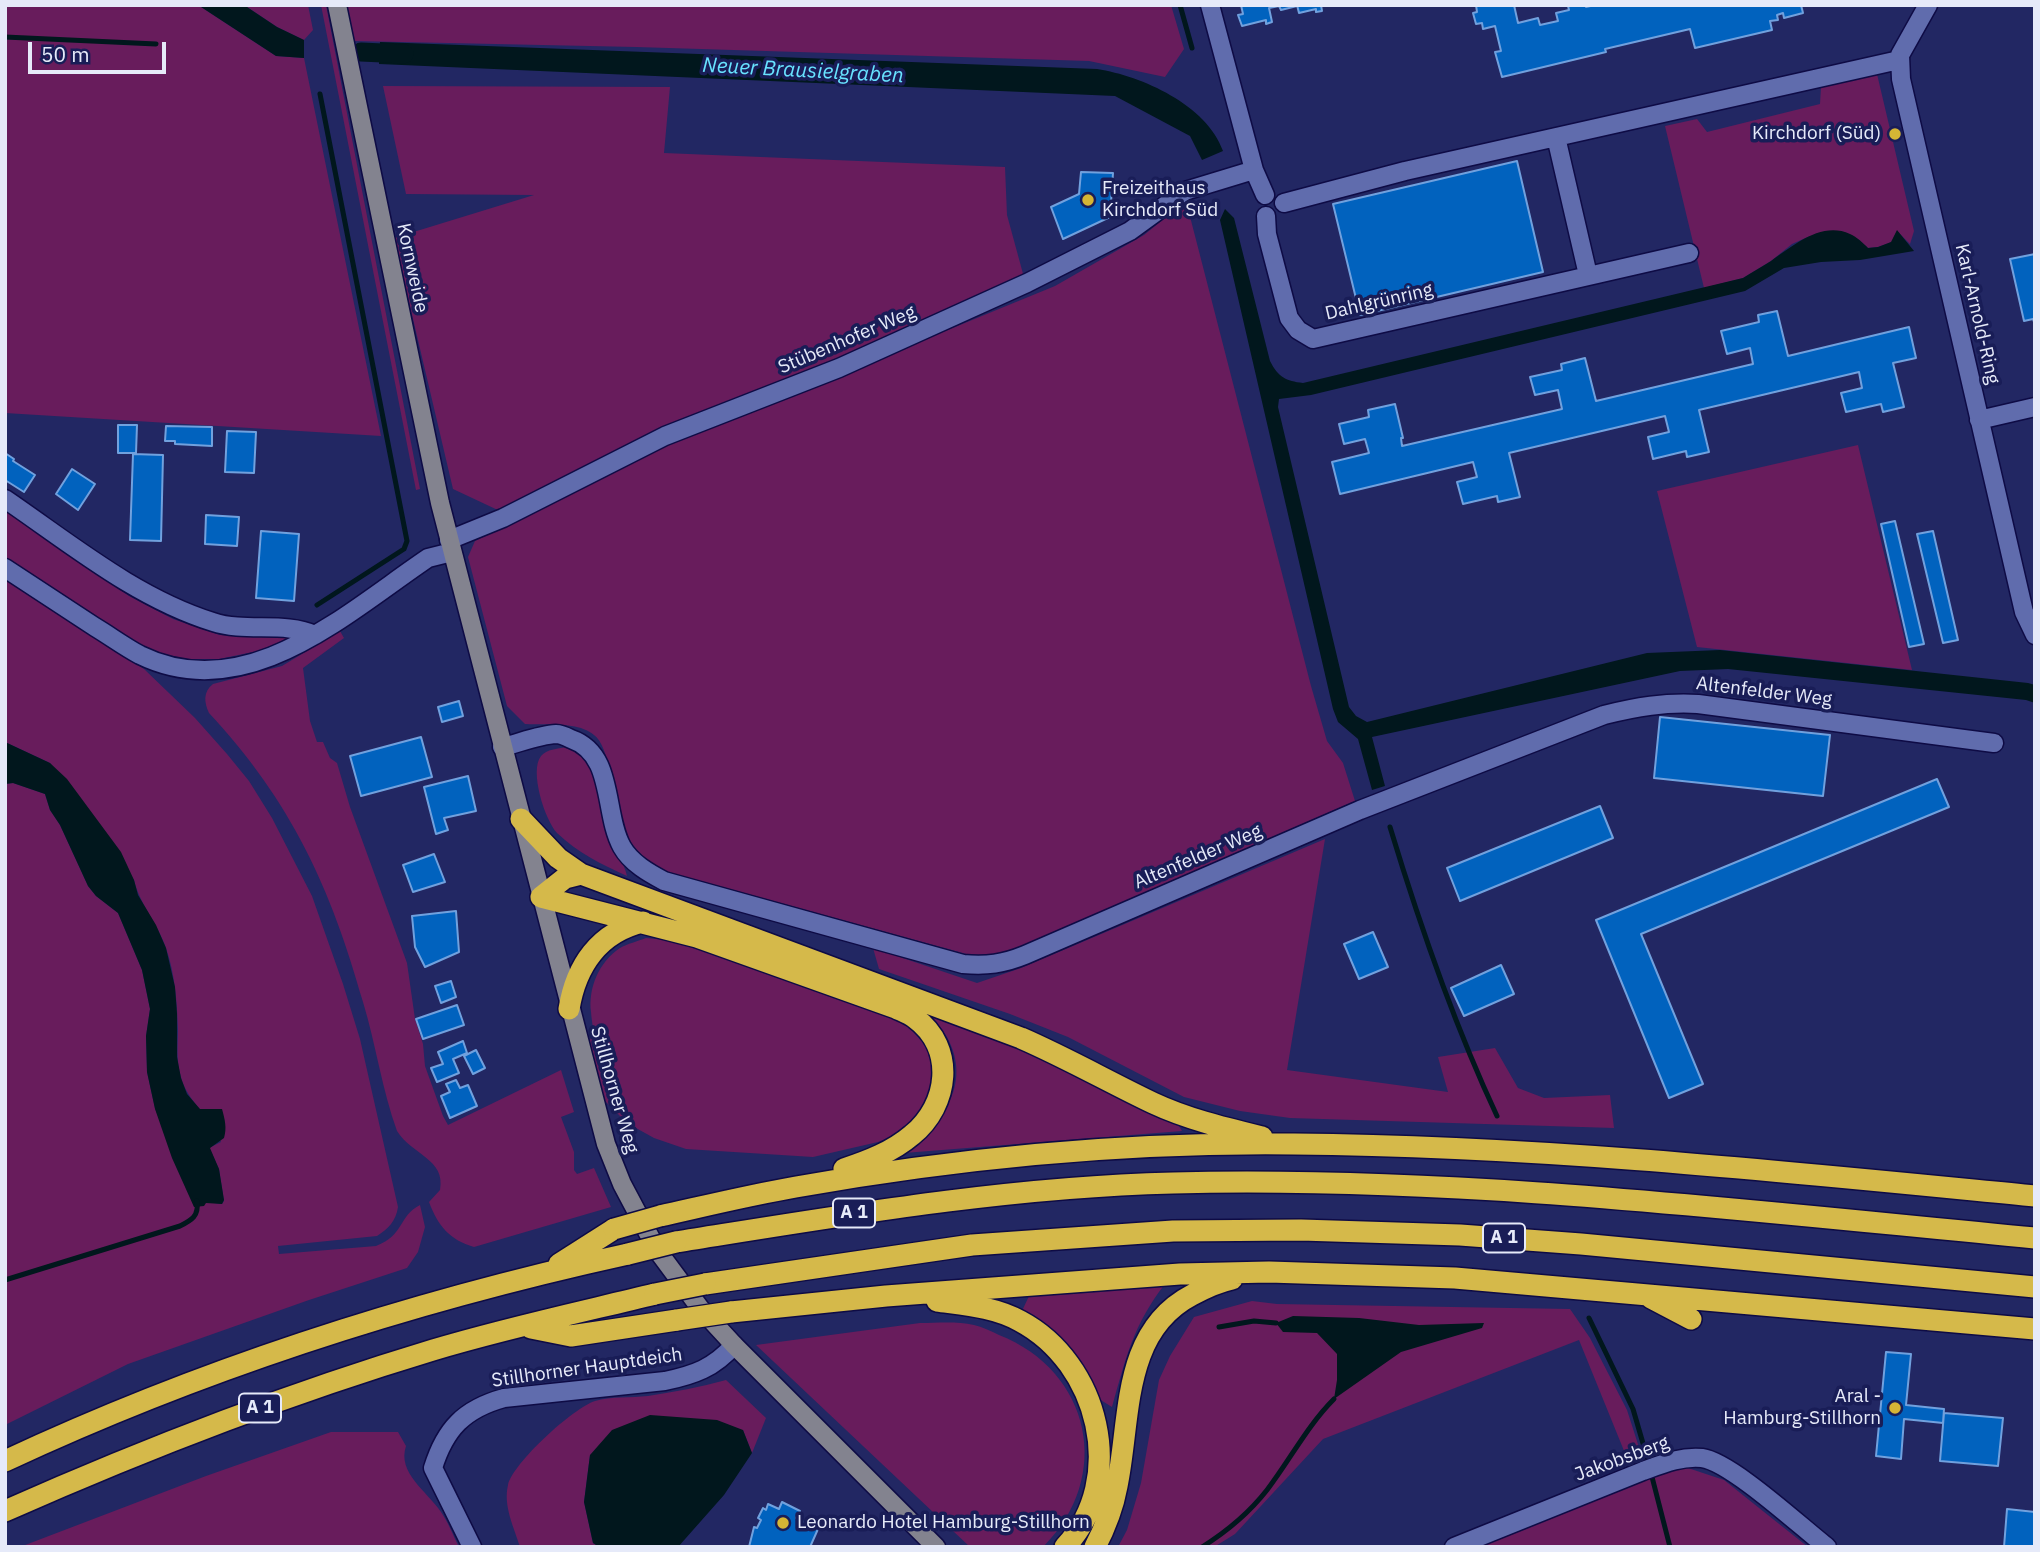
<!DOCTYPE html>
<html>
<head>
<meta charset="utf-8">
<style>
	body { margin:0 }
	#map { position:relative; width:2040px; height:1552px; overflow:hidden; background:#222763; font-family:"IBM Plex Sans",sans-serif }
	canvas { display:block }
	.frame { position:absolute; inset:0; border:7px solid #e6eaf9; pointer-events:none }
	.scale { position:absolute; left:28px; top:42px; width:138px; height:32px; box-sizing:border-box; border:4px solid #e6eaf9; border-top:0; padding-left:9px; font-size:21px; line-height:24px; white-space:nowrap; color:#e6eaf9; -webkit-text-stroke:5px #191d57; paint-order:stroke }
</style>
</head>
<body>
<div id="map">
<canvas width="2040" height="1552"></canvas>
<div class="frame"></div>
<div class="scale">50 m</div>
</div>
<script>
const ctx = document.querySelector('canvas').getContext('2d');
ctx.lineJoin = 'round';
function fillPath(path, color) { ctx.fillStyle = color; ctx.fill(path, 'evenodd'); }
function stroke(path, color, width, dash) { ctx.strokeStyle = color; ctx.lineWidth = width; ctx.lineCap = dash ? 'butt' : 'round'; ctx.setLineDash(dash || []); ctx.stroke(path); }
function write(font, color, halo, rows, align = 'center') {
  ctx.font = font + ' "IBM Plex Sans",sans-serif'; ctx.lineWidth = 7; ctx.setLineDash([]); ctx.textBaseline = 'middle'; ctx.strokeStyle = halo; ctx.fillStyle = color; for (const [text, x, y, turn = 0] of rows) {
    ctx.save(); ctx.translate(x, y); ctx.rotate((+turn || 0) * Math.PI / 180); ctx.textAlign = isNaN(turn) ? turn : align; if (halo) ctx.strokeText(text, 0, 0); ctx.fillText(text, 0, 0); ctx.restore();
  }
}
fillPath(new Path2D(`
	M5,5H198L276,56L304,58L381,436L5,413Z
	M244,5H308L313,30L304,40L277,27Z
	M321,5H326L420,489L416,490Z
	M347,5H1171L1184,49L1165,77L1089,61L636,47L354,41Z
	M1877,74L1914,231L1910,244L1897,231L1892,242L1878,247L1868,248L1859,240L1810,236L1792,244L1771,261L1743,278L1704,288L1665,126L1697,119L1707,132L1820,104L1821,87Z
	M383,86L670,87L664,153L1005,167L1007,215L1025,281L663,431L502,512L453,489L394,238L534,195L406,194Z
	M1186,201L1311,686L1327,741L1343,763L1355,801L1020,947L998,955L981,958L668,872C618,848 619,813 608,764C606,755 602,741 594,735C578,721 545,725 525,724L507,706L468,557L475,541L670,444L1055,286L1144,235Z
	M1858,445L1912,670L1697,647L1657,491Z
	M5,507L129,596L173,619L220,635H285L287,639L258,651L219,659H187L168,655L149,650L132,641L5,559Z
	M5,578L144,669L195,718L227,754L249,781L272,818L312,896L343,984L360,1039L398,1207C396,1221 388,1229 377,1236L278,1246L279,1254L376,1246C405,1235 398,1216 420,1205L425,1227L418,1252L407,1268L309,1300L128,1364L5,1425V784L13,783L45,794L50,810L60,825L88,886L96,896L118,913L142,970L150,1009L146,1036L147,1072L155,1108L194,1206L206,1202L222,1204L224,1201L219,1169L209,1148L221,1142L206,1109L200,1110C192,1099 184,1090 181,1077C176,1061 178,1045 178,1029C177,1002 175,974 166,948C158,924 140,905 134,880L50,763L5,742Z
	M340,631L344,638L303,668L310,721L317,742H323L330,758L337,763L350,807L407,963L415,1019L423,1044L425,1066L443,1116L448,1125L561,1070L574,1112L561,1117L574,1152V1170L577,1174L594,1168L611,1207L474,1247C450,1240 438,1226 429,1202L440,1190C446,1159 412,1155 397,1131C382,1090 376,1045 363,1002C331,888 291,801 209,713C204,702 203,692 213,684L282,666Z
	M566,747C606,764 594,808 610,842C616,854 624,862 627,876C601,864 578,853 557,833C545,820 529,771 541,756C547,749 557,749 566,747Z
	M1325,839L1287,1070L1448,1092L1438,1057L1495,1048L1518,1088L1544,1098L1610,1095L1614,1128L1290,1118L1240,1111L1184,1097L1068,1037L1010,1014L879,969L873,948L977,983L1021,968Z
	M646,938L676,941L905,1023L926,1046L933,1070L931,1096L917,1117L902,1132L878,1142L813,1157L686,1149L654,1138L627,1123L604,1100L588,1044C596,1031 592,1027 591,1012C588,988 599,962 620,948C627,944 638,941 646,938Z
	M927,1011L1060,1063L1176,1121L1182,1131L904,1153C941,1125 973,1085 947,1037C942,1028 933,1019 927,1011Z
	M1165,1284C1133,1325 1126,1358 1112,1407L1099,1399L1067,1344L1022,1311L1029,1296Z
	M1252,1301L1277,1304L1570,1309L1590,1338L1627,1410L1644,1463L1631,1468L1579,1340L1323,1439L1235,1534L1214,1547H1118L1127,1530L1141,1483L1159,1380L1170,1356L1194,1317Z
	M920,1323C937,1323 957,1321 974,1325C982,1327 991,1331 999,1335C1091,1371 1114,1477 1043,1547H970L756,1345Z
	M726,1380L766,1418L752,1453L743,1430L590,1455L584,1502L593,1543L599,1547H520C514,1527 503,1506 508,1485C513,1463 573,1408 595,1401C611,1396 631,1398 648,1396C674,1392 700,1387 726,1380Z
	M331,1432H398L406,1446C397,1473 427,1491 441,1512C448,1522 453,1535 459,1547H20L206,1476Z
	M1688,1468L1724,1480L1808,1547H1475L1661,1472Z`), '#681c5c');
fillPath(new Path2D(`
	M198,5H244L277,27L304,40V58L276,56Z
	M380,42L1097,69C1142,76 1207,105 1223,151L1202,160L1190,136L1115,96L379,64Z
	M1225,209L1234,218L1270,361C1278,377 1286,381 1303,383L1743,278C1752,272 1762,267 1771,261C1793,246 1821,221 1850,234C1857,237 1863,243 1868,248L1878,247L1891,242L1897,230L1914,251L1860,260L1821,262L1784,268L1745,291L1311,395L1279,399L1278,407L1349,707L1356,716L1367,722L1647,653L1720,650L2028,683L2035,685V703L2026,700L1728,669L1680,671L1372,737L1385,786L1372,790L1358,739L1338,722L1333,709L1220,220Z
	M5,742L50,763L67,779L121,852L134,880L138,895L156,925L166,948L175,987L177,1014V1057L181,1078L187,1094L200,1109H222C225,1120 227,1128 224,1138L210,1148L219,1169L224,1200L222,1204L206,1203L204,1206L194,1207L172,1158L155,1109L147,1072L146,1036L150,1009L142,970L118,913L96,896L88,886L60,825L50,810L45,794L13,783L5,784Z
	M1293,1316L1359,1318L1419,1325L1484,1323L1482,1328L1401,1352L1334,1399L1337,1380V1354L1317,1333L1283,1332L1276,1323Z
	M650,1415L717,1420L743,1430L752,1453L724,1495L678,1547H599L593,1543L584,1502L590,1455L612,1430Z`), '#01171d');
stroke(new Path2D(`
	M1180,5L1192,48
	M5,37L156,44
	M317,605L404,549L407,541L320,94
	M1390,827C1420,926 1453,1022 1497,1116
	M5,1280L180,1226C192,1220 199,1216 197,1201
	M1589,1318L1633,1409L1649,1464
	M1219,1327L1254,1321L1276,1323
	M1651,1473L1670,1547
	M1202,1547C1226,1532 1249,1513 1267,1490C1290,1460 1307,1426 1334,1399`), '#01171d', 5);
stroke(new Path2D(`
	M361,52L404,54`), '#01171d', 19);
const building = new Path2D(`
	M1241,5H1297V6L1281,10L1279,6L1269,8L1272,22L1266,24V20L1242,26L1238,15L1243,14Z
	M1297,5H1321L1322,11L1316,12V9L1299,13Z
	M1476,5H1514L1518,23L1538,18L1540,25L1558,21L1556,13L1569,10L1568,6L1572,5H1586V7L1595,5H1801L1803,13L1784,18L1783,13L1777,15L1778,20L1770,21L1772,30L1695,48L1690,29L1605,49L1606,52L1502,77L1495,52L1501,51L1495,26L1483,29L1482,23L1476,24L1473,13L1477,12Z
	M1517,161L1543,272L1360,315L1333,204Z
	M1081,172L1113,173L1110,217L1063,239L1051,207L1079,194Z
	M2035,254V325L2033,319L2024,321L2010,259Z
	M1777,311L1788,356L1909,327L1916,358L1893,363L1904,407L1883,412L1881,404L1846,412L1841,393L1862,388L1859,372L1699,410L1709,452L1687,457L1686,451L1653,459L1648,437L1669,432L1665,416L1509,453L1520,497L1498,502L1497,496L1463,504L1457,482L1477,477L1473,462L1340,494L1332,462L1369,453L1365,439L1344,444L1339,424L1369,417L1368,410L1395,404L1403,438H1401L1402,446L1562,409L1558,390L1535,395L1530,377L1562,370L1561,364L1585,358L1596,401L1753,364L1750,348L1727,354L1721,331L1759,322L1758,315Z
	M118,425H137L136,453H118Z
	M166,426L212,427V446L175,444V441H165Z
	M227,431L256,432L254,473L225,472Z
	M5,453L14,459L13,461L35,475L24,492L5,480Z
	M133,454L163,455L161,541L130,540Z
	M72,469L95,484L78,510L56,494Z
	M206,515L239,517L237,546L205,544Z
	M1895,521L1924,644L1909,647L1881,524Z
	M261,531L299,534L294,601L256,598Z
	M1933,531L1958,640L1943,643L1917,534Z
	M459,701L463,716L442,722L438,707Z
	M1660,717L1830,735L1823,796L1654,778Z
	M421,737L432,777L361,796L350,756Z
	M468,776L476,811L444,818L448,830L436,834L424,787Z
	M1937,779L1949,807L1641,934L1703,1084L1669,1098L1596,920Z
	M1600,806L1613,838L1460,901L1447,868Z
	M434,854L445,882L413,892L403,865Z
	M456,911L459,952L425,967L415,947L412,916Z
	M1373,932L1388,967L1359,979L1344,944Z
	M1501,965L1514,994L1464,1016L1451,988Z
	M451,981L456,997L441,1003L435,986Z
	M457,1005L464,1025L423,1039L416,1019Z
	M463,1041L467,1053L453,1059L459,1073L437,1082L431,1068L443,1064L438,1052Z
	M476,1050L485,1068L473,1074L464,1056Z
	M456,1080L460,1088L468,1085L477,1106L450,1118L441,1096L450,1092L446,1084Z
	M1886,1352L1911,1354L1906,1405L1944,1409L1943,1423L1904,1419L1901,1459L1876,1456Z
	M1944,1413L2003,1418L1998,1466L1940,1461Z
	M782,1502L800,1511L796,1518L818,1529L810,1547H749L754,1527L757,1528L761,1520L758,1518L763,1508L766,1510L768,1504L779,1509Z
	M2007,1509L2035,1512V1547H2004Z`);
fillPath(building, '#0162be');
stroke(building, '#71a1de', 2);
const street = new Path2D(`
	M1210,5L1254,170L1265,195
	M1928,5L1900,55L1901,79L2024,612L2035,635
	M1556,137L1588,275
	M1284,203L1405,171L1899,60
	M1266,216L1267,234L1289,318L1298,330L1313,339L1689,253
	M1979,420L2035,407
	M5,499C71,544 136,598 213,622C246,633 284,621 315,635
	M449,540L503,518L665,436L839,368L1027,283L1130,231L1185,191L1254,170
	M5,568C35,588 65,607 95,627C110,636 125,647 140,655C246,707 345,614 428,558L452,552
	M502,747C519,743 539,735 556,734C561,734 567,737 571,739C615,754 603,813 622,847C631,863 649,873 664,881L963,964C987,966 1003,964 1025,955L1360,810L1604,715C1636,707 1665,702 1698,704L1994,743
	M472,1547L433,1468C445,1429 464,1409 504,1398L665,1381C694,1375 714,1368 734,1345
	M1454,1547L1643,1471C1662,1464 1681,1456 1702,1458C1731,1462 1800,1526 1827,1547`);
const secondary = new Path2D(`
	M337,5L440,503L606,1144L622,1184L657,1250L700,1308L734,1345L936,1547`);
const highway = new Path2D(`
	M521,819L558,858L581,874L1021,1038C1067,1058 1109,1082 1153,1103C1187,1119 1225,1128 1262,1137
	M541,897L697,937L896,1008C902,1011 910,1014 915,1018C956,1048 949,1105 912,1135C892,1152 868,1161 844,1169
	M541,897L565,878L581,874
	M569,1009C576,966 599,932 643,922
	M660,1216C705,1206 750,1195 796,1187C959,1158 1128,1142 1294,1144C1542,1146 1788,1172 2035,1196
	M676,1242C840,1216 1006,1187 1173,1183C1461,1176 1748,1211 2035,1238
	M559,1264L614,1229
	M705,1284L972,1245L1173,1231L1301,1230L1460,1235L1581,1244L2035,1287
	M1651,1298L1691,1319
	M937,1301C966,1305 995,1307 1020,1321C1099,1363 1128,1479 1065,1547
	M731,1312L886,1296L1180,1274L1269,1272L1455,1278L2035,1329
	M531,1328L571,1336L677,1320
	M5,1461C204,1368 414,1301 628,1254
	M5,1511C145,1449 287,1394 433,1350C506,1328 581,1312 655,1294
	M1095,1547C1105,1528 1113,1508 1117,1486C1131,1419 1121,1332 1192,1295C1205,1288 1218,1282 1232,1279`);
stroke(street, '#0e0b45', 21);
stroke(secondary, '#0e0b45', 21);
stroke(highway, '#0e0b45', 24);
stroke(street, '#606cad', 18);
stroke(secondary, '#83838f', 18);
stroke(highway, '#d5b94a', 21);
const highwayBridge = new Path2D(`
	M614,1229L660,1216
	M628,1254L676,1242
	M655,1294L705,1284
	M677,1320L731,1312`);
stroke(highwayBridge, '#0e0b45', 24, []);
stroke(highwayBridge, '#d5b94a', 21);
for (const [x, y, r, color] of [
	[1895,134,7,"#d5b535"],
	[1088,200,7,"#d5b535"],
	[1895,1408,7,"#d5b535"],
	[783,1523,7,"#d5b535"]
]) { const dot = new Path2D(); dot.arc(x, y, r, 0, 2 * Math.PI); ctx.fillStyle = color; ctx.fill(dot); stroke(dot, '#191d57', 2.5); }
for (const [x, y, w] of [
	[854,1213,42],
	[1504,1238,42],
	[260,1408,42]
]) { const box = new Path2D(); box.roundRect(x - w / 2, y - 14.5, w, 29, 5); ctx.fillStyle = '#191d57'; ctx.fill(box); stroke(box, '#e6eaf9', 2); }
write('bold 18px', '#e6eaf9', null, [
	["A 1",854,1213],
	["A 1",1504,1238],
	["A 1",260,1408]
]);
write('19px', '#e6eaf9', '#191d57', [
	["Kirchdorf (Süd)",1881,134],
	["Freizeithaus",1102,189,"left"],
	["Kirchdorf Süd",1102,211,"left"],
	["Aral -",1881,1397],
	["Hamburg-Stillhorn",1881,1419],
	["Leonardo Hotel Hamburg-Stillhorn",797,1523,"left"]
], 'right');
write('19px', '#e6eaf9', '#191d57', [
	["Kornweide",412,268,78],
	["Dahlgrünring",1379,302,-13],
	["Karl-Arnold-Ring",1977,314,77],
	["Stübenhofer Weg",847,340,-23],
	["Altenfelder Weg",1764,692,7],
	["Altenfelder Weg",1198,857,-23],
	["Stillhorner Weg",614,1090,74],
	["Stillhorner Hauptdeich",587,1368,-8],
	["Jakobsberg",1622,1459,-20]
]);
write('italic 21px', '#68e3ff', '#191d57', [
	["Neuer Brausielgraben",803,71,3]
]);
</script>
</body>
</html>
